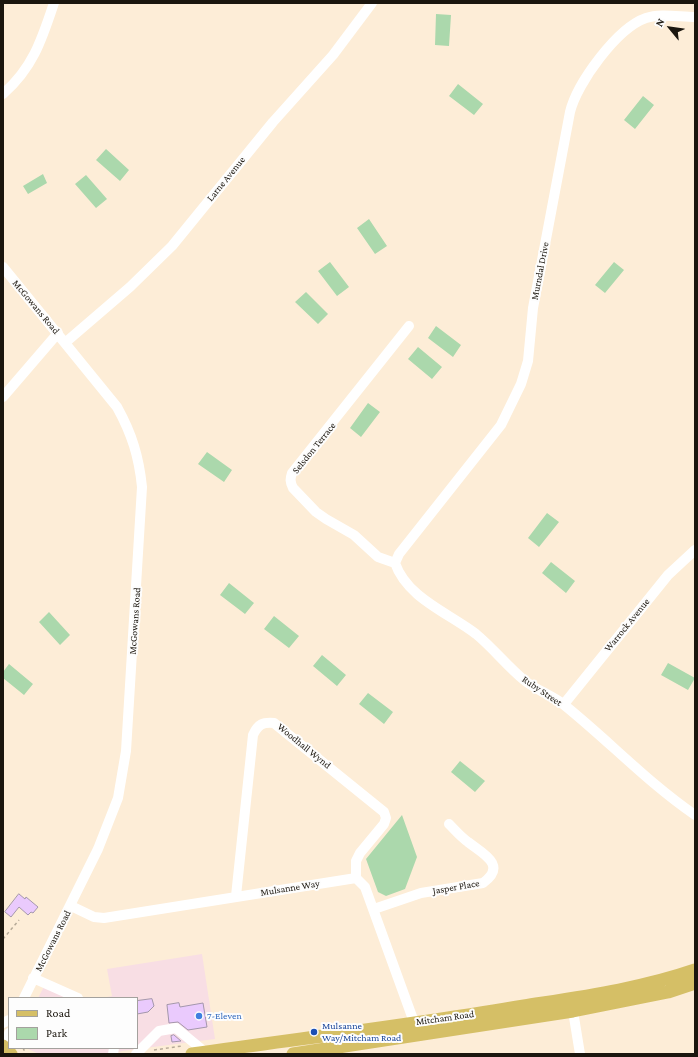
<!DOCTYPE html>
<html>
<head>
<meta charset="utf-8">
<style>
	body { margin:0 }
	#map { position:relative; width:698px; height:1057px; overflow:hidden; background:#fdedd7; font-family:"Crimson Pro",serif }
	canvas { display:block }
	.frame { position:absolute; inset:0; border:4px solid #1b160e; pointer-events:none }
	.legend { position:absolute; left:8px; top:997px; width:130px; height:52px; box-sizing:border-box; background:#fdfdfd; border:1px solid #a3a19d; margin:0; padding:5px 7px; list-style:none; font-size:12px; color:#1b160e }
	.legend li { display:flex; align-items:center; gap:8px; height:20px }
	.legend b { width:20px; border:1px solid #a3a19d }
	.north { position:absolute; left:650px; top:8px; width:40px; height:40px; -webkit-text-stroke:3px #fdfdfd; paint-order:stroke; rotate:299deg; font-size:11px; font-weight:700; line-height:16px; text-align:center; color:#1b160e }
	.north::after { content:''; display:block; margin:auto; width:14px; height:18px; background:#1b160e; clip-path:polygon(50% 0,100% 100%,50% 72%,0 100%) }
</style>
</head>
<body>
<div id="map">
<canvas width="698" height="1057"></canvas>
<div class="frame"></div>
<ul class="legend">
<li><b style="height:5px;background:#d5bf66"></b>Road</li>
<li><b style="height:11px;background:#abd8ac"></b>Park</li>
</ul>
<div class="north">N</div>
</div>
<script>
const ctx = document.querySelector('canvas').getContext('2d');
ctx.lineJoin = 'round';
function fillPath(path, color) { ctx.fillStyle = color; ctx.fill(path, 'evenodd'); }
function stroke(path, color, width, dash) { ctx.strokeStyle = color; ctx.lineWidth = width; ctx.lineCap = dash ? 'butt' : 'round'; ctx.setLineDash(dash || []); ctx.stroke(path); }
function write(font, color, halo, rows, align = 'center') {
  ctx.font = font + ' "Crimson Pro",serif'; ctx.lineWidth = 4; ctx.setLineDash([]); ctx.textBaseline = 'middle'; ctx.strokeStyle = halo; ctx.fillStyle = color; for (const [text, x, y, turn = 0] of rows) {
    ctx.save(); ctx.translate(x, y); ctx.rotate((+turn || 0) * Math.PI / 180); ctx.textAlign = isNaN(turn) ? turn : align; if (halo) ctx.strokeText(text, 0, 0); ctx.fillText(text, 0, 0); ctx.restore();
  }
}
fillPath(new Path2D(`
	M202,954L215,1039L122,1051L112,1054H39L26,1048H137V998H102L112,996L107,969Z
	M47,981L85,998H38Z`), '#f8dee4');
fillPath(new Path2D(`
	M436,14L451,15L449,46L435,45Z
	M458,84L483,104L474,115L449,96Z
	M643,96L654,105L635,129L624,120Z
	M106,149L129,170L120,181L96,160Z
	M43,174L47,183L28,194L23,186Z
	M86,175L107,199L96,208L75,184Z
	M369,219L387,246L375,254L357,228Z
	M330,262L349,287L337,296L318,271Z
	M614,262L624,270L605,293L595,285Z
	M306,292L328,314L318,324L295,302Z
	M436,326L461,345L453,357L428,338Z
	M418,347L442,367L432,379L408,359Z
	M368,403L380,412L361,437L350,428Z
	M207,452L232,470L224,482L198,464Z
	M547,513L559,522L539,547L528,538Z
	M551,562L575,581L566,593L542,573Z
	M229,583L254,603L245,614L220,595Z
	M49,612L70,635L60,645L39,622Z
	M274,616L299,636L289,648L264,629Z
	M322,655L346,675L337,686L313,666Z
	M668,663L695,678L688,690L661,675Z
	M9,664L33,684L24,695L3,678V672Z
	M368,693L393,712L384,724L359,704Z
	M460,761L485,781L475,792L451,772Z
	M402,815L417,857L405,889L386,896L378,892L366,859Z`), '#abd8ac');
const building = new Path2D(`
	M19,894L25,899L26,897L38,907L33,913L31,912L28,915L19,907L11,917L5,912Z
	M152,999L154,1006L148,1012L137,1014V1001Z
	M179,1003L180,1007L203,1003L207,1027L188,1030L178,1022L169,1023L167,1005Z
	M174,1035L181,1041L172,1042L171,1036Z`);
fillPath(building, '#eacafd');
stroke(building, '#a497ac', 1);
stroke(new Path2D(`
	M3,939L19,920
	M23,1048L26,1054
	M154,1050L182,1046`), '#b6aa98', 1.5, [3, 3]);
stroke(new Path2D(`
	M3,94C33,68 42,39 54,3
	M3,267L117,407C132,434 139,457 142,487L126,751L118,798L98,849L24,998
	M66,342L130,287L172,246L273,122L333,55L372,3
	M3,397L58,333
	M395,563L399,554L501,425L521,384L528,361L533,308L570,112C577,83 617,28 646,18C660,13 680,17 695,17
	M395,563C407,598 449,613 476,634C493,648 507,666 524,680C536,690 551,695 563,704C608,740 647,782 695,815
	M395,563L378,557L354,535L326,519L316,512L293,488C290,482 290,479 292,473L409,326
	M564,704L668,575L695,550
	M236,896L253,735C258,724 263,722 274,723L384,812L386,818L384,824L360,853L356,861V878
	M71,906L94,917L104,918L356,878L365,887L414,1022
	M374,909L421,893L483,883C508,865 482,853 468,842C461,837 455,830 449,824
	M33,978L78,998
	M573,1011L580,1054
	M3,1023L9,1020
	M7,1050L9,1033
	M113,1054L114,1048
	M136,1054L159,1031L176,1028L205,1052`), '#fff', 10);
stroke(new Path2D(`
	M3,1046L11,1054
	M192,1054C303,1038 414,1025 524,1006C581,997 640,989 695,970
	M293,1054L573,1011L668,992L695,983`), '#d5bf66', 13);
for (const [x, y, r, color] of [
	[199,1016,4,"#3f7fe0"],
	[314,1032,4,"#1a4fb4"]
]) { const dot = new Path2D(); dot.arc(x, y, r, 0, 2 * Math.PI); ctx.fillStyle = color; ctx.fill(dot); stroke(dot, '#fdfdfd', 1.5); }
write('10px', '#1b160e', '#fdfdfd', [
	["Larne Avenue",226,179,-51],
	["Murndal Drive",540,271,-79],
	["McGowans Road",36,307,50],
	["Selsdon Terrace",314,448,-51],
	["McGowans Road",135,621,-86],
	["Warrock Avenue",627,625,-51],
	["Ruby Street",542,691,34],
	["Woodhall Wynd",304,746,39],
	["Jasper Place",456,887,-10],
	["Mulsanne Way",290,888,-9],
	["McGowans Road",53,941,-63],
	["Mitcham Road",445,1018,-8]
]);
write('10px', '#366cbe', '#fdfdfd', [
	["7-Eleven",207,1016]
], 'left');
write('10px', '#164399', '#fdfdfd', [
	["Mulsanne",322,1026],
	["Way/Mitcham Road",322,1038]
], 'left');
</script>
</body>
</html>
